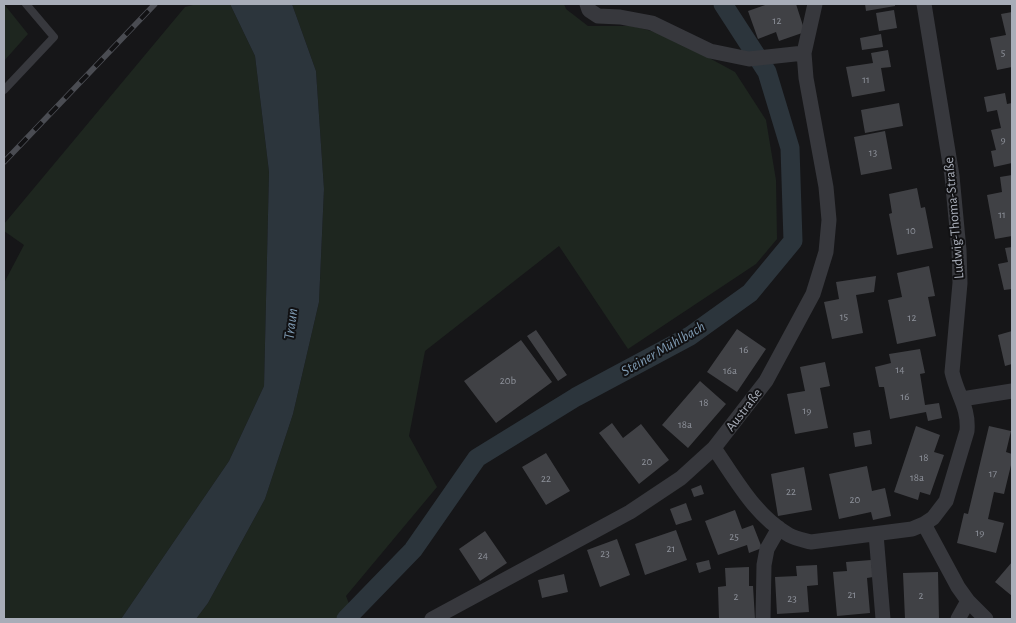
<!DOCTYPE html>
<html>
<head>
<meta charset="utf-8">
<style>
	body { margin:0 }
	#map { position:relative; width:1016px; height:623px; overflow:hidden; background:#161618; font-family:"Alegreya Sans",sans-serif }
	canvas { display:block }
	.frame { position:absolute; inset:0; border:5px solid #a8adb8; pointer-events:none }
</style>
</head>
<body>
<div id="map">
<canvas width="1016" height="623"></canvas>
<div class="frame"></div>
</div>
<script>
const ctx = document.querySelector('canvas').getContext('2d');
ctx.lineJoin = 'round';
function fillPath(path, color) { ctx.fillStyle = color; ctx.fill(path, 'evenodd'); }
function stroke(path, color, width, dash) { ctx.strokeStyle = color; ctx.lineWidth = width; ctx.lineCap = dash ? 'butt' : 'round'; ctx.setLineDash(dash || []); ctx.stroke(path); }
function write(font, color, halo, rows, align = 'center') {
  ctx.font = font + ' "Alegreya Sans",sans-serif'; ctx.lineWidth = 4; ctx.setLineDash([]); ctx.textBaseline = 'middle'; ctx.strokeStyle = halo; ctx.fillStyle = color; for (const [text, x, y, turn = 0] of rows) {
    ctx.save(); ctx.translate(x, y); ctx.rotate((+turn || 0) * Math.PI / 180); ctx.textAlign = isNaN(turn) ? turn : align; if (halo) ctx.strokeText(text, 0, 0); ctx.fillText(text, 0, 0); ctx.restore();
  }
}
fillPath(new Path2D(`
	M4,4L28,34L4,61Z
	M197,4H230L255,56L269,172L264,386L229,461L121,619H4V283L24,245L4,231V224L185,7Z
	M292,4H564L566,9L588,26H632L667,35L735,72L766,120L776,180L777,239L756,264L628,349L559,246L425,351L409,436L437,487L346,596L355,619H196L208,603L265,499L293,414L319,302L324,189L316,71Z`), '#1e261f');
fillPath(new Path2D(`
	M230,4H292L316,71L324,189L319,302L293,414L265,499L208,603L196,619H121L229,461L264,386L269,172L255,56Z`), '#2c353c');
stroke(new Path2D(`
	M346,619L413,550L477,458L576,397L690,336L750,293L793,241L790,148L767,72L723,4`), '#2c353c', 19);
fillPath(new Path2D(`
	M768,4H796L805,32L779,41L776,32L758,39L748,11Z
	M865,4H895V6L866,11Z
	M894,10L897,28L879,31L876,13Z
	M1012,12V67L997,70L990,38L1006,35L1001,14Z
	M881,34L883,47L862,50L860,38Z
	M888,50L891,67L881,68L885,91L852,97L846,67L873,63L871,53Z
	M1005,93L1007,104L1012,103V163L994,167L991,151L996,150L991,130L1001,128L997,110L987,112L984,97Z
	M899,103L903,126L865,133L861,110Z
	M885,131L892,169L861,175L854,137Z
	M1012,175V236L995,239L987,195L1002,192L1000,177Z
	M917,188L921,208L925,207L933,248L897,255L889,214L892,213L889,194Z
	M1012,247V289L1004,290L998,264L1008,262L1005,248Z
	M929,266L935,296L928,297L936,336L897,344L888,300L902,297L897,273Z
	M876,276L874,292L856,295L863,333L832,339L824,302L839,299L836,282Z
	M737,329L766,349L737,392L707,372Z
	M536,330L567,375L558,381L527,336Z
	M1012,331V364L1005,366L998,335Z
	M521,340L552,382L496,423L464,381Z
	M920,349L925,373L920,374L925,405L939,403L942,418L928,421L926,412L890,419L884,387H879L875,367L891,363L889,354Z
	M825,362L830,386L820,388L828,428L795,434L787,394L805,391L800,367Z
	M700,381L726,404L688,448L662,425Z
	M612,423L623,438L641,424L669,460L639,484L599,433Z
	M916,426L940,435L934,452L944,455L930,495L920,492L918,500L894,492Z
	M989,426L1011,431L1006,452L1012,454V461L1004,494L994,492L988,519L1004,523L996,553L957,543L964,513L968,514Z
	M870,430L872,444L855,447L853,433Z
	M546,453L570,491L546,505L522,467Z
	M867,466L872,491L885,488L891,516L873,520L871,512L839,519L829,474Z
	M804,467L812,510L778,516L771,474Z
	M701,485L704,494L694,497L691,489Z
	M686,503L692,520L676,525L670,509Z
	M735,510L742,529L753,525L762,548L749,553L747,545L718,555L705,521Z
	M676,530L687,560L645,575L635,544Z
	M485,531L507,563L480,581L459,549Z
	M617,539L630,575L600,587L587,550Z
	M709,560L711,569L699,573L696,563Z
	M871,560L873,577L867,578L870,613L837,616L833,572L847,571L846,562Z
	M1012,562V596L995,582Z
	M817,565L818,585L807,586L809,612L777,614L775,577L797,576L796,566Z
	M749,567V586H753L755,619H719L718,587L726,586L725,568Z
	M938,572L939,619H905L903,573Z
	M564,574L568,592L542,598L538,580Z`), '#404145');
stroke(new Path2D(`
	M4,90L54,37L26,4`), '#37383d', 8);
stroke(new Path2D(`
	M587,4L589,10L598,16L620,17L652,23L710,51L749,59L804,53
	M962,399L1012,391
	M714,448C735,478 755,516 789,535C796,539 803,540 811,542L912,529L924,524L933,518L946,501L967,431C969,407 957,395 952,372L960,283L959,250L952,176L924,4
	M924,524L958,587L968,601L986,619
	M876,534L883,619
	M432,619L630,512L681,478L714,448L766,381L813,294L826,252L829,220L826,187L806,78L804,53L815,4
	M763,619L764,565L767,549L779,528
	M958,619L968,601`), '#37383d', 15);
const rail = new Path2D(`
	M4,162L155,4`);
stroke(rail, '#4a4c52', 5.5);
stroke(rail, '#111113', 4, [11]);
write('11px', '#8e929b', null, [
	["12",777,21],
	["5",1003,53],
	["11",866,80],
	["9",1003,140],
	["13",873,153],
	["11",1002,215],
	["10",911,231],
	["15",844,317],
	["12",912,318],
	["16",744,350],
	["14",900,370],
	["16a",730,371],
	["20b",508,381],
	["16",905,397],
	["18",704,403],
	["19",807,411],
	["18a",685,425],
	["18",924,458],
	["20",647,462],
	["17",993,474],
	["18a",917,478],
	["22",546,479],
	["22",791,492],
	["20",855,500],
	["19",980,533],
	["25",734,537],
	["21",671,549],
	["23",605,554],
	["24",483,556],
	["21",852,595],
	["2",921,596],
	["2",736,597],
	["23",792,599]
]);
write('14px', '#a8adb8', '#111113', [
	["Ludwig-Thoma-Straße",954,218,-95],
	["Austraße",744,410,-52]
]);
write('italic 15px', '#7f9bb3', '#111113', [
	["Traun",291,324,-83],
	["Steiner Mühlbach",663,349,-30]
]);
</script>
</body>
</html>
